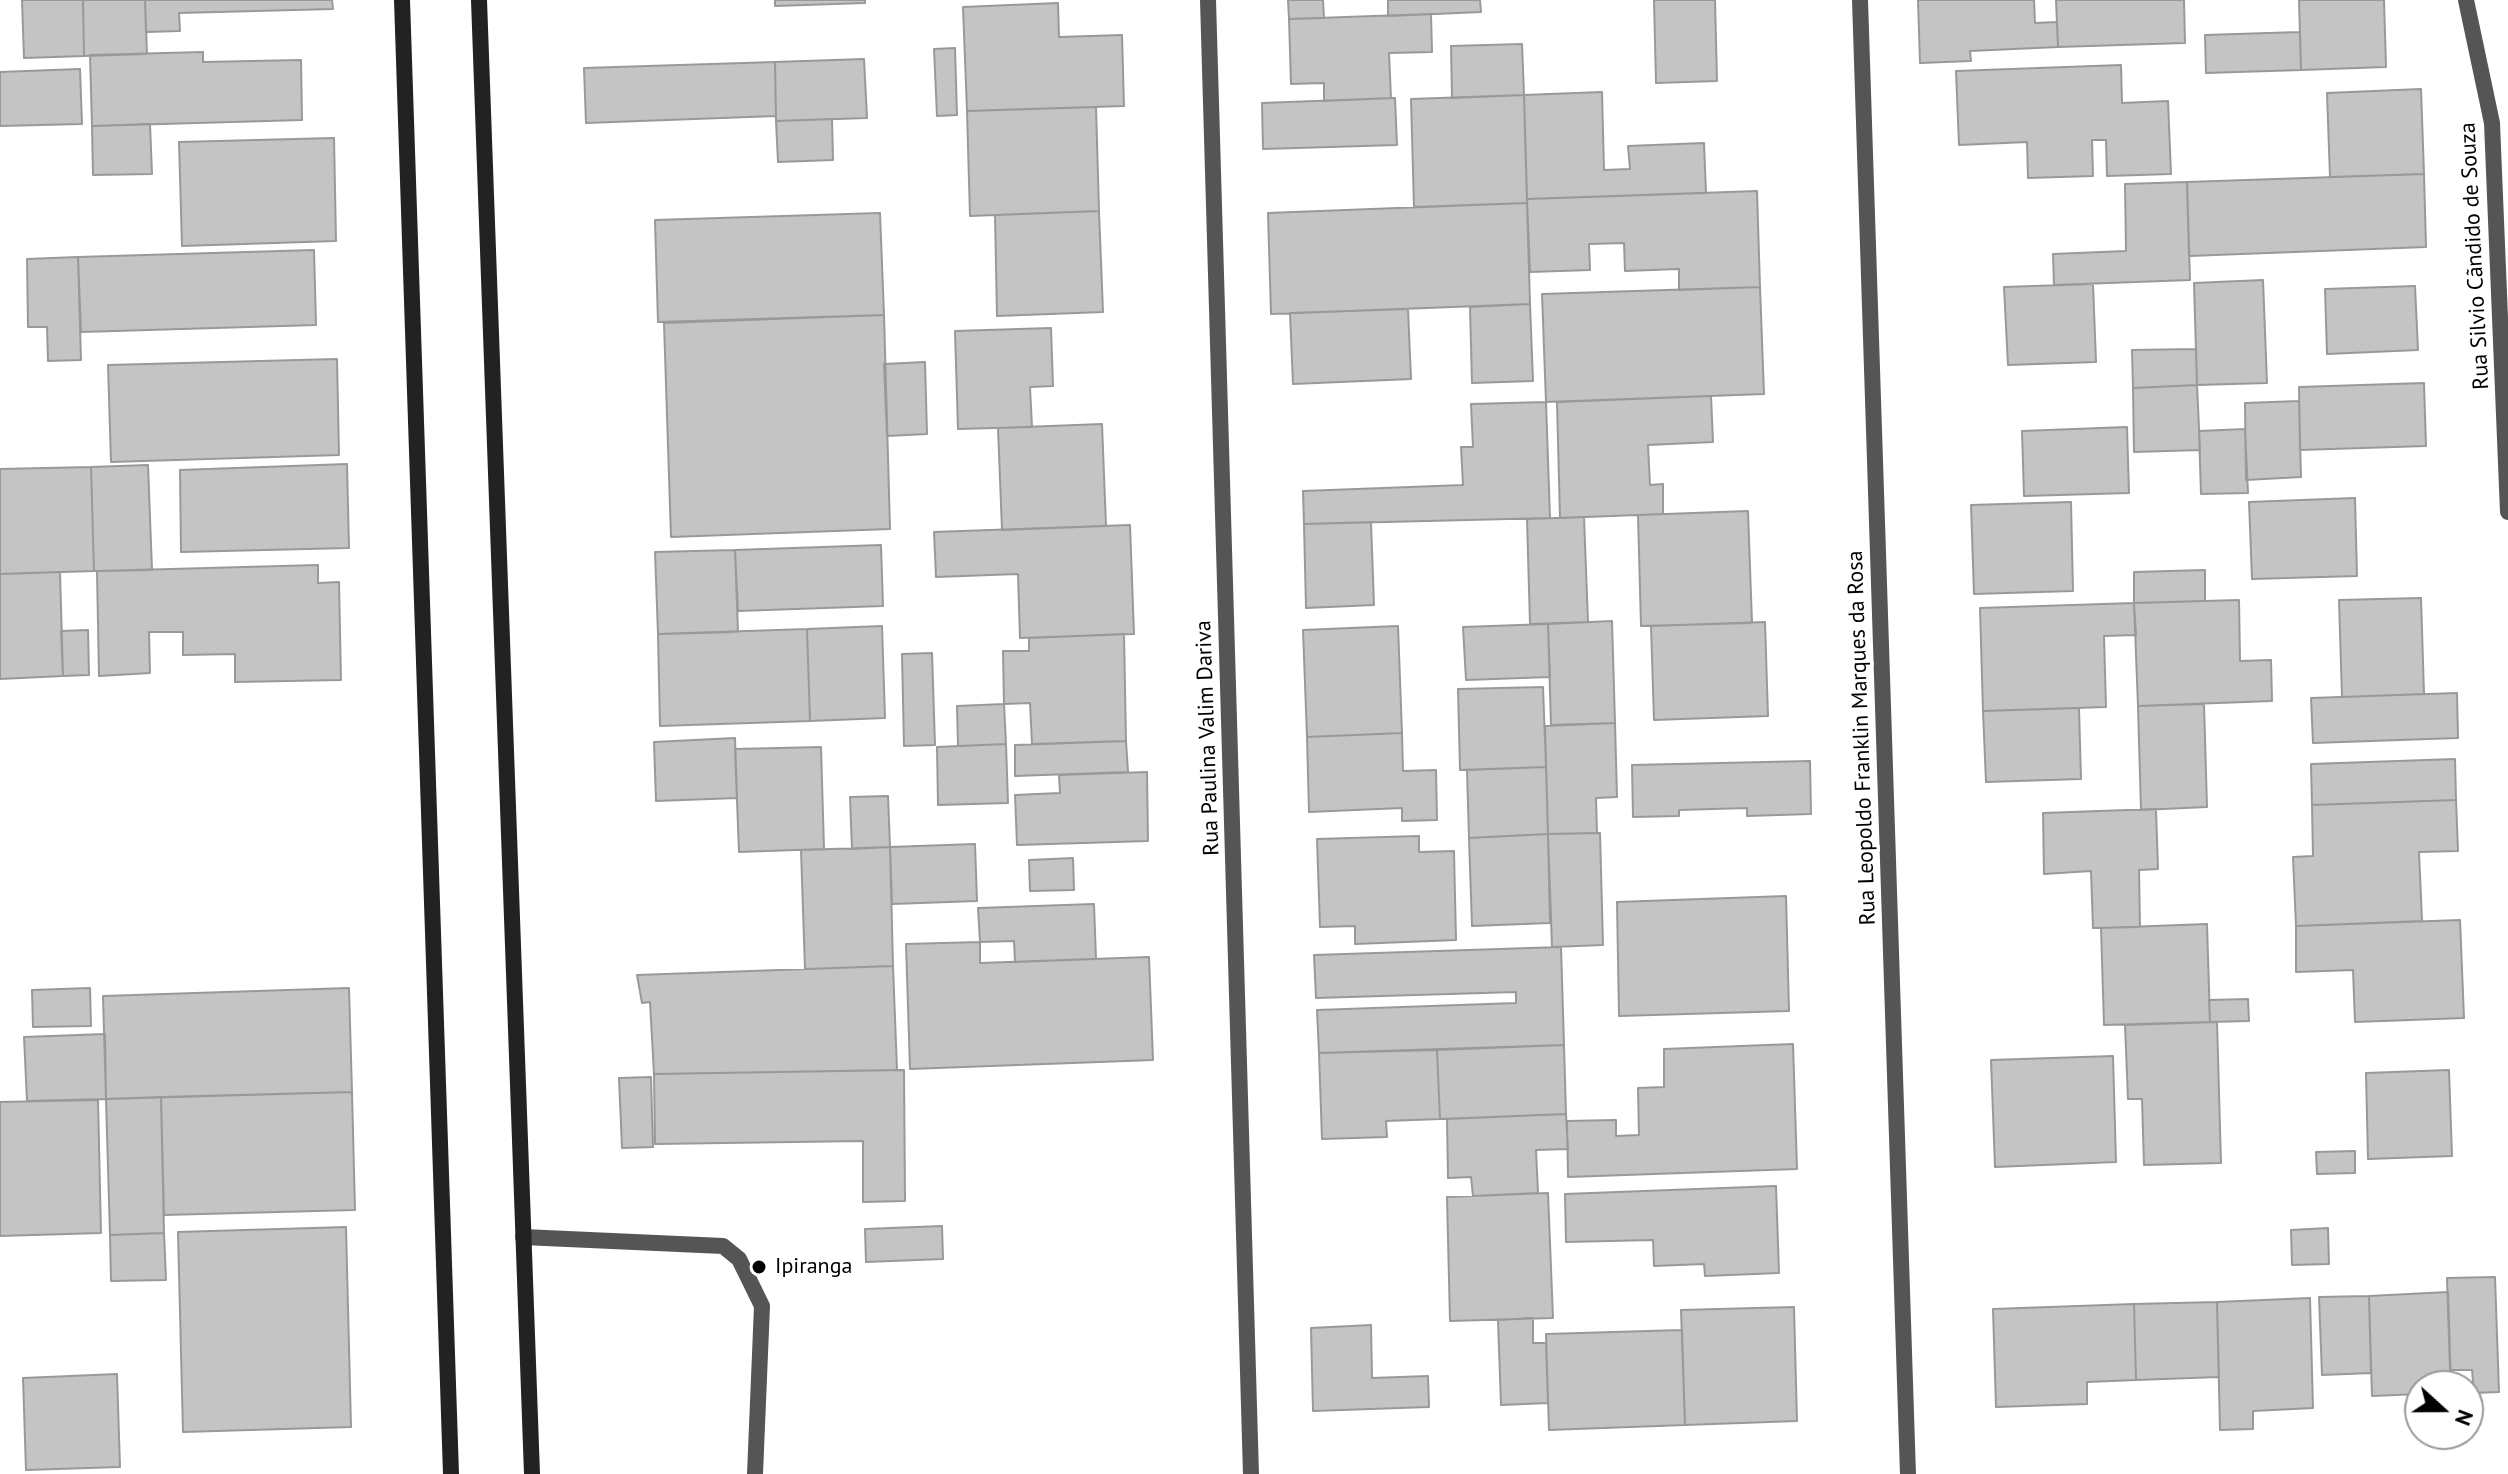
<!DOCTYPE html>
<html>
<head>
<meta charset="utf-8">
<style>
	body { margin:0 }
	#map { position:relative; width:2508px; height:1474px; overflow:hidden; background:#fff; font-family:"PT Sans",sans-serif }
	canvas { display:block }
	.north { position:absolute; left:2404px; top:1370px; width:80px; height:80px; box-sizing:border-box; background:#fff; border:2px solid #999; border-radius:50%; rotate:111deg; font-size:22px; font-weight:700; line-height:32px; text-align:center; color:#000 }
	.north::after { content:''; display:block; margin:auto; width:28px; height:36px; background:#000; clip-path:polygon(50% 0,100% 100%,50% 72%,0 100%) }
</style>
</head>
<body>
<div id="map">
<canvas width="2508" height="1474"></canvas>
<div class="north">N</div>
</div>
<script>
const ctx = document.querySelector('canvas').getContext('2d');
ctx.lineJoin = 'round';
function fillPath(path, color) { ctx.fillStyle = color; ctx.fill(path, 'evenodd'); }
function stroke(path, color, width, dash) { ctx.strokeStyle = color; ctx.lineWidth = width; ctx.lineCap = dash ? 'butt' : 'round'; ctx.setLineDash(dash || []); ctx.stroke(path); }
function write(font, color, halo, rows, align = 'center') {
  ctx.font = font + ' "PT Sans",sans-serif'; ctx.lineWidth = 7; ctx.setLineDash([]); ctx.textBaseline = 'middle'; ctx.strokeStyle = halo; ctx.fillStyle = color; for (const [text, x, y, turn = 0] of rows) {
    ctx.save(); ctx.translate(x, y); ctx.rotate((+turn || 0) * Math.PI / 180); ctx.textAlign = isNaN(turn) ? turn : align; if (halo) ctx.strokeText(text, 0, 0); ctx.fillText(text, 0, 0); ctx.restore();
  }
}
const building = new Path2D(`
	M22,0H83L84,56L24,58Z
	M83,0H145L147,54L84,56Z
	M145,0H332L333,9L179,13L180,31L146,32Z
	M775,0H865V3L775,6Z
	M1288,0H1323L1324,18L1289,19Z
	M1388,0H1480L1481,12L1388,16Z
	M1654,0H1715L1717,81L1656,83Z
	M1918,0H2034L2035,23L2057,22L2058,47L1970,51L1971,61L1920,63Z
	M2056,0H2184L2185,43L2058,47Z
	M2299,0H2384L2386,67L2301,70Z
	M1058,3L1059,37L1122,35L1124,106L967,111L963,7Z
	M1431,14L1432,52L1389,53L1391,98L1324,101V83L1291,84L1289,19Z
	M2300,32L2301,70L2206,73L2205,35Z
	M1522,44L1524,95L1452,98L1451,46Z
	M955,48L957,115L937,116L934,49Z
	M203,52V62L301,60L302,120L92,126L90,55Z
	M864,59L867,118L776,121L775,62Z
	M775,62L776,116L586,123L584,68Z
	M2121,65L2122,103L2168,101L2171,174L2107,176L2106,140H2092L2093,176L2028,178L2027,142L1959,145L1956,71Z
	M80,69L82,124L0,126V72Z
	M2421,89L2424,174L2330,177L2327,93Z
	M1602,92L1604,170L1630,169L1628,146L1704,143L1706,193L1527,199L1524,95Z
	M1524,95L1527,203L1414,207L1411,99Z
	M1395,98L1397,145L1263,149L1262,103Z
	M1096,107L1099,211L970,216L967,111Z
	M832,119L833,160L778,162L776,121Z
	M150,124L152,174L93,175L92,126Z
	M334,138L336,241L182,246L179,142Z
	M2424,174L2426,247L2189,256L2187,182Z
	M2187,182L2190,280L2054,285L2053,254L2126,251L2125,184Z
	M1757,191L1760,287L1679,290V269L1625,271L1624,243L1589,244L1590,270L1530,272L1527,199Z
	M1527,203L1530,304L1271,314L1268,213Z
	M1099,211L1103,312L997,316L995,215Z
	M880,213L884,315L658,322L655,220Z
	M314,250L316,325L81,332L78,257Z
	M78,257L81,360L48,361L47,327H28L27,259Z
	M2263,280L2267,383L2197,385L2194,283Z
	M2093,284L2096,362L2008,365L2004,287Z
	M2415,286L2418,350L2327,354L2325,289Z
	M1760,287L1764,394L1546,402L1542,294Z
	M1530,304L1533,381L1472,383L1470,307Z
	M1408,309L1411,379L1293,384L1290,313Z
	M884,315L890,529L671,537L664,323Z
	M1051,328L1053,386L1030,387L1032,427L958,429L955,331Z
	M2196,349L2197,385L2133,388L2132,350Z
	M337,359L339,455L111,462L108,365Z
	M925,362L927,434L887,436L884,364Z
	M2424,383L2426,446L2300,450L2299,387Z
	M2197,385L2200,450L2134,452L2133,388Z
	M1711,396L1713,442L1648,445L1650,485L1663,484V514L1560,518L1557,402Z
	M2299,401L2301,477L2246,480L2245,403Z
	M1546,402L1550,518L1304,524L1303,491L1463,485L1461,447H1473L1471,404Z
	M1102,424L1106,526L1002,530L998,428Z
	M2127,427L2129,493L2024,496L2022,431Z
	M2245,429L2248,493L2201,494L2199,431Z
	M347,464L349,548L181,552L180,470Z
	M148,465L152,570L94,571L91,467Z
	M91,467L94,571L0,574V469Z
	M2355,498L2357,576L2252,579L2249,502Z
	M2071,502L2073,591L1974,594L1971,505Z
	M1748,511L1752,623L1641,626L1638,515Z
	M1584,517L1588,622L1530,624L1527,519Z
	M1371,522L1374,605L1306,608L1304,524Z
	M1130,525L1134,634L1020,638L1018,574L936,577L934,532Z
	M881,545L883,606L738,611L735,550Z
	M735,550L738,632L658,634L655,552Z
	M318,565V583L339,582L341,680L235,682V654L183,655V632H149L150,673L99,676L97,571Z
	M2205,570V601L2134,603V572Z
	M60,572L63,676L0,679V574Z
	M2421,598L2424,694L2342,697L2339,600Z
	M2239,600L2240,661L2271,660L2272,701L2138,706L2134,603Z
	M2134,603L2136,635L2104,636L2106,707L1983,711L1980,608Z
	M1612,621L1615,723L1551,725L1548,624Z
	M1765,622L1768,716L1654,720L1651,626Z
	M1548,624L1550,677L1466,680L1463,627Z
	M882,626L885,718L810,721L807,629Z
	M1398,626L1402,733L1307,737L1303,630Z
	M807,629L810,721L660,726L658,634Z
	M88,630L89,675L63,676L61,631Z
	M1124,634L1126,741L1032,744L1030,703L1004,704L1003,651H1029V638Z
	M932,653L935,745L904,746L902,654Z
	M1543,687L1546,767L1460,770L1458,689Z
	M2457,693L2458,738L2313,743L2311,698Z
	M1004,704L1006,744L958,746L957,706Z
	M2204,704L2207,807L2141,810L2138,706Z
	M2079,708L2081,779L1986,782L1983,711Z
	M1615,723L1617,797L1596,798L1597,833L1548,834L1545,726Z
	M1402,733L1403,771L1436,770L1437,820L1402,821V808L1309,812L1307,737Z
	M735,738L737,798L656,801L654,742Z
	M1126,741L1128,772L1015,776V745Z
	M1006,744L1008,803L938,805L937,747Z
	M821,747L824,849L739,852L735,749Z
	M2455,759L2456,800L2312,805L2311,764Z
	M1810,761L1811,814L1747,816V808L1679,810V816L1633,817L1632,765Z
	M1546,767L1548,834L1469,838L1467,770Z
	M1147,772L1148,841L1017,845L1015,795L1060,793L1059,775Z
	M888,796L890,847L852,849L850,797Z
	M2456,800L2458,851L2419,852L2422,921L2296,926L2293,857L2313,856L2312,805Z
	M2156,809L2158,869L2139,870L2140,927L2093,928L2091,871L2044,874L2043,813Z
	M1600,833L1603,945L1552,947L1548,834Z
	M1548,834L1550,923L1472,926L1469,838Z
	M1419,836V852L1454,851L1456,940L1355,944V926L1320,927L1317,839Z
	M975,844L977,901L892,904L890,847Z
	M890,847L893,966L805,969L801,850Z
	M1073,858L1074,890L1030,891L1029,860Z
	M1786,896L1789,1011L1619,1016L1617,902Z
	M1094,904L1096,959L1015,962L1014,941L980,942L978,908Z
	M2460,920L2464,1018L2355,1022L2353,970L2296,972V926Z
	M2207,924L2210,1022L2104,1025L2101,928Z
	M980,942V963L1149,957L1153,1060L910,1069L906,944Z
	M1561,947L1564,1045L1319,1053L1317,1010L1516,1003V992L1316,998L1314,955Z
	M893,966L897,1070L654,1074L650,1002L642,1003L637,975Z
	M90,988L91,1026L33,1027L32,990Z
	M349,988L352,1092L106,1099L103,996Z
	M2248,999L2249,1021L2210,1022L2209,1000Z
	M2217,1022L2221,1163L2144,1165L2142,1099H2128L2125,1025Z
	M105,1034L106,1099L27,1101L24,1037Z
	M1793,1044L1797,1169L1568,1177L1567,1121L1616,1120V1136L1639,1135L1638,1088L1664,1087V1049Z
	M1564,1045L1566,1114L1440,1119L1437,1050Z
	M1437,1050L1440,1119L1386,1121L1387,1137L1322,1139L1319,1053Z
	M2113,1056L2116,1162L1995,1167L1991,1060Z
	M904,1070L905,1201L863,1202V1141L655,1144L654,1074Z
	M2449,1070L2452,1156L2368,1159L2366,1073Z
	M651,1077L653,1147L622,1148L619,1078Z
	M352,1092L355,1210L164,1215L161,1097Z
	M161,1097L164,1233L110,1235L106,1099Z
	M98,1100L101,1233L0,1236V1102Z
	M1566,1114L1568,1149L1536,1150L1538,1193L1473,1196L1471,1177L1448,1178L1447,1119Z
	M2355,1151V1173L2317,1174L2316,1152Z
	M1776,1186L1779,1273L1705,1276L1704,1264L1654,1266L1653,1240L1566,1242L1565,1194Z
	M1548,1193L1553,1318L1450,1321L1447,1197Z
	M942,1226L943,1259L866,1262L865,1229Z
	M346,1227L351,1427L183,1432L178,1232Z
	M2328,1228L2329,1264L2292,1265L2291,1230Z
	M164,1233L166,1280L111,1281L110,1235Z
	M2495,1277L2499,1392L2474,1393L2472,1370H2450L2447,1278Z
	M2448,1292L2451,1386H2420V1394L2372,1396L2369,1296Z
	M2369,1296L2371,1373L2322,1375L2319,1297Z
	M2310,1298L2313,1408L2253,1411V1429L2220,1430L2217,1302Z
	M2217,1302L2219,1377L2136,1380L2134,1304Z
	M2134,1304L2136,1380L2087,1382V1404L1996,1407L1993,1309Z
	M1794,1307L1797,1421L1685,1425L1681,1310Z
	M1533,1318V1343H1546L1548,1403L1501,1405L1498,1320Z
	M1371,1325L1372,1378L1428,1376L1429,1407L1313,1411L1311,1328Z
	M1682,1330L1685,1425L1549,1430L1546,1334Z
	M117,1374L120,1467L26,1470L23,1378Z`);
fillPath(building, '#c4c4c4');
stroke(building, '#999', 2);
stroke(new Path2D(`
	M523,1237L723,1246L739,1259L762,1306L755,1474`), '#555', 16);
stroke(new Path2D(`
	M1208,0L1251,1474
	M1860,0L1908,1474
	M2466,0L2492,123L2508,512`), '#555', 16);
stroke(new Path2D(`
	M402,0L451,1474
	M479,0L532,1474`), '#222', 16);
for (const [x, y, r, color] of [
	[759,1267,8,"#000"]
]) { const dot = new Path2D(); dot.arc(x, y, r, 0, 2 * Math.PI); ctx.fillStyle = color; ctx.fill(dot); stroke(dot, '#fff', 3); }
write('22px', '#000', '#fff', [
	["Rua Silvio Cãndido de Souza",2475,256,-93],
	["Rua Paulina Valim Dariva",1208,738,-92],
	["Rua Leopoldo Franklin Marques da Rosa",1862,738,-92]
]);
write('22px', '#000', '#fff', [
	["Ipiranga",775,1267]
], 'left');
</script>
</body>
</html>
